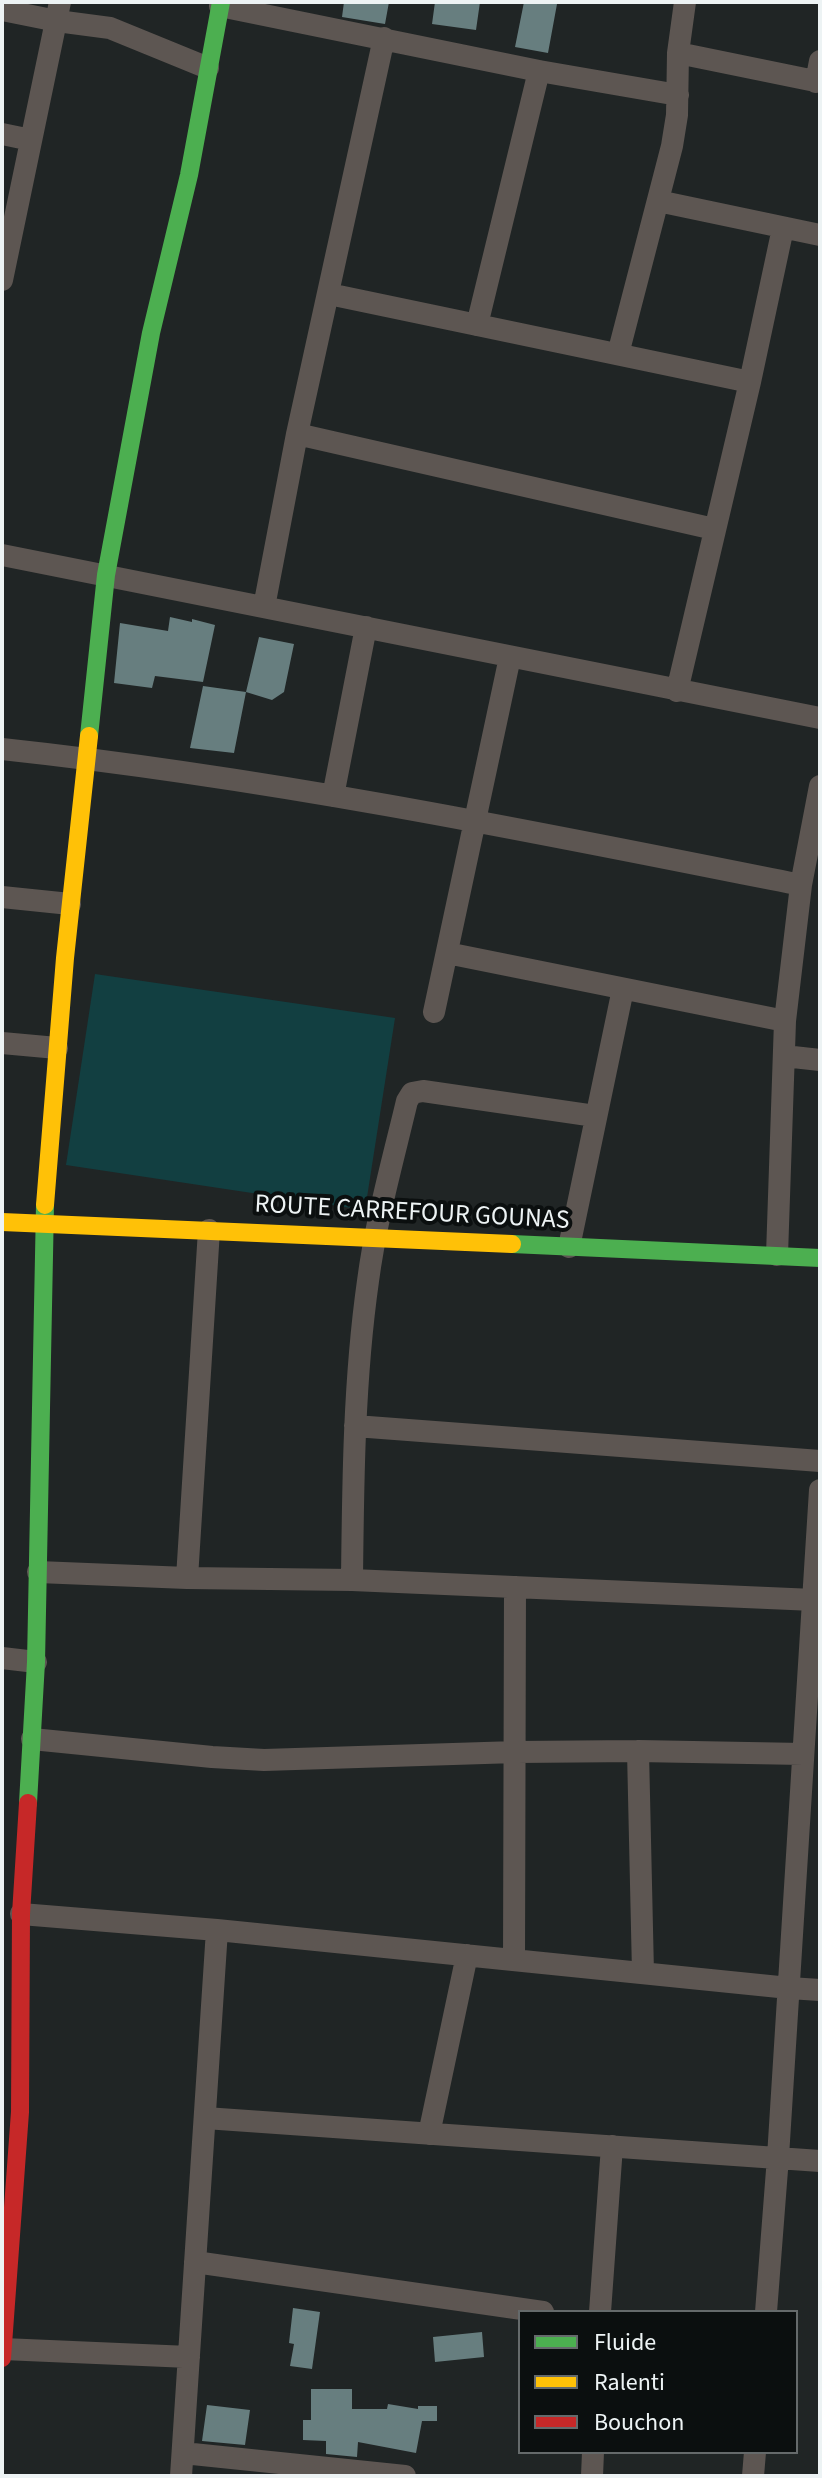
<!DOCTYPE html>
<html>
<head>
<meta charset="utf-8">
<style>
	body { margin:0 }
	#map { position:relative; width:822px; height:2478px; overflow:hidden; background:#202525; font-family:"Source Sans 3",sans-serif }
	canvas { display:block }
	.frame { position:absolute; inset:0; border:4px solid #edf3f4; pointer-events:none }
	.legend { position:absolute; left:518px; top:2310px; width:280px; height:144px; box-sizing:border-box; background:#0b0f0f; border:2px solid #656a6b; margin:0; padding:10px 14px; list-style:none; font-size:24px; color:#edf3f4 }
	.legend li { display:flex; align-items:center; gap:16px; height:40px }
	.legend b { width:40px; border:2px solid #656a6b }
</style>
</head>
<body>
<div id="map">
<canvas width="822" height="2478"></canvas>
<div class="frame"></div>
<ul class="legend">
<li><b style="height:10px;background:#4caf50"></b>Fluide</li>
<li><b style="height:10px;background:#ffc107"></b>Ralenti</li>
<li><b style="height:10px;background:#c62828"></b>Bouchon</li>
</ul>
</div>
<script>
const ctx = document.querySelector('canvas').getContext('2d');
ctx.lineJoin = 'round';
function fillPath(path, color) { ctx.fillStyle = color; ctx.fill(path, 'evenodd'); }
function stroke(path, color, width, dash) { ctx.strokeStyle = color; ctx.lineWidth = width; ctx.lineCap = dash ? 'butt' : 'round'; ctx.setLineDash(dash || []); ctx.stroke(path); }
function write(font, color, halo, rows, align = 'center') {
  ctx.font = font + ' "Source Sans 3",sans-serif'; ctx.lineWidth = 8; ctx.setLineDash([]); ctx.textBaseline = 'middle'; ctx.strokeStyle = halo; ctx.fillStyle = color; for (const [text, x, y, turn = 0] of rows) {
    ctx.save(); ctx.translate(x, y); ctx.rotate((+turn || 0) * Math.PI / 180); ctx.textAlign = isNaN(turn) ? turn : align; if (halo) ctx.strokeText(text, 0, 0); ctx.fillText(text, 0, 0); ctx.restore();
  }
}
fillPath(new Path2D(`
	M95,974L395,1018L365,1210L66,1165Z`), '#123f41');
fillPath(new Path2D(`
	M344,2H389L385,24L342,17Z
	M435,2H480L476,30L432,24Z
	M524,2L557,4L548,53L515,47Z
	M170,617L192,622V619L215,625L203,682L155,676L152,688L114,683L120,623L168,631Z
	M259,637L294,644L284,692L272,700L246,692Z
	M203,686L246,692L234,753L190,748Z
	M293,2308L320,2312L312,2369L290,2366L294,2344L289,2343Z
	M482,2332L484,2357L435,2362L433,2337Z
	M311,2389H352V2409H387L388,2404L418,2409V2406H437V2421H422L416,2453L358,2442L357,2457L326,2454V2441L303,2440V2420H311Z
	M207,2405L250,2410L245,2445L202,2441Z`), '#677e7f');
stroke(new Path2D(`
	M220,6L539,71L678,95
	M2,10L57,21L110,28L208,68
	M678,53L820,82
	M816,82L820,61
	M2,134L31,140
	M658,201L820,235
	M2,280L60,2
	M329,294L750,382
	M477,325L539,71
	M618,354L672,146L677,115L678,53L685,2
	M297,434L714,529
	M2,555L820,718
	M264,607L297,434L384,38
	M677,691L750,382L783,228
	M2,749C271,778 536,832 801,885
	M333,796L366,627
	M2,897L70,904
	M447,953L785,1021
	M434,1012L510,657
	M2,1043L57,1048
	M784,1056L820,1060
	M569,1247L623,989
	M777,1255L785,1021L801,885L820,786
	M355,1426L820,1461
	M38,1572L187,1578L352,1580L814,1600
	M187,1578L209,1230
	M352,1580C353,1480 354,1380 368,1281C376,1220 393,1160 407,1101L412,1093L423,1091L595,1116
	M2,1658L36,1662
	M32,1739L212,1757L264,1760L516,1752L638,1751L803,1754
	M638,1751L643,1973
	M21,1914L217,1930L789,1988L820,1990
	M514,1960L515,1587
	M205,2118L820,2161
	M429,2134L467,1955
	M195,2262L543,2312
	M600,2312L612,2146
	M766,2312L778,2157L820,1490
	M3,2349L189,2357
	M183,2453L405,2476
	M181,2476L217,1930
	M592,2476L593,2452
	M753,2476L755,2452`), '#5d5652', 22);
stroke(new Path2D(`
	M89,736L106,575L151,333L189,175L221,2
	M512,1244L820,1258
	M28,1803L36,1662L45,1205`), '#4caf50', 18);
stroke(new Path2D(`
	M45,1205L65,958L89,736
	M2,1222L512,1244`), '#ffc107', 18);
stroke(new Path2D(`
	M2,2358L20,2112L21,1914L28,1803`), '#c62828', 18);
write('26px', '#edf3f4', '#0b0f0f', [
	["ROUTE CARREFOUR GOUNAS",412,1214,3]
]);
</script>
</body>
</html>
